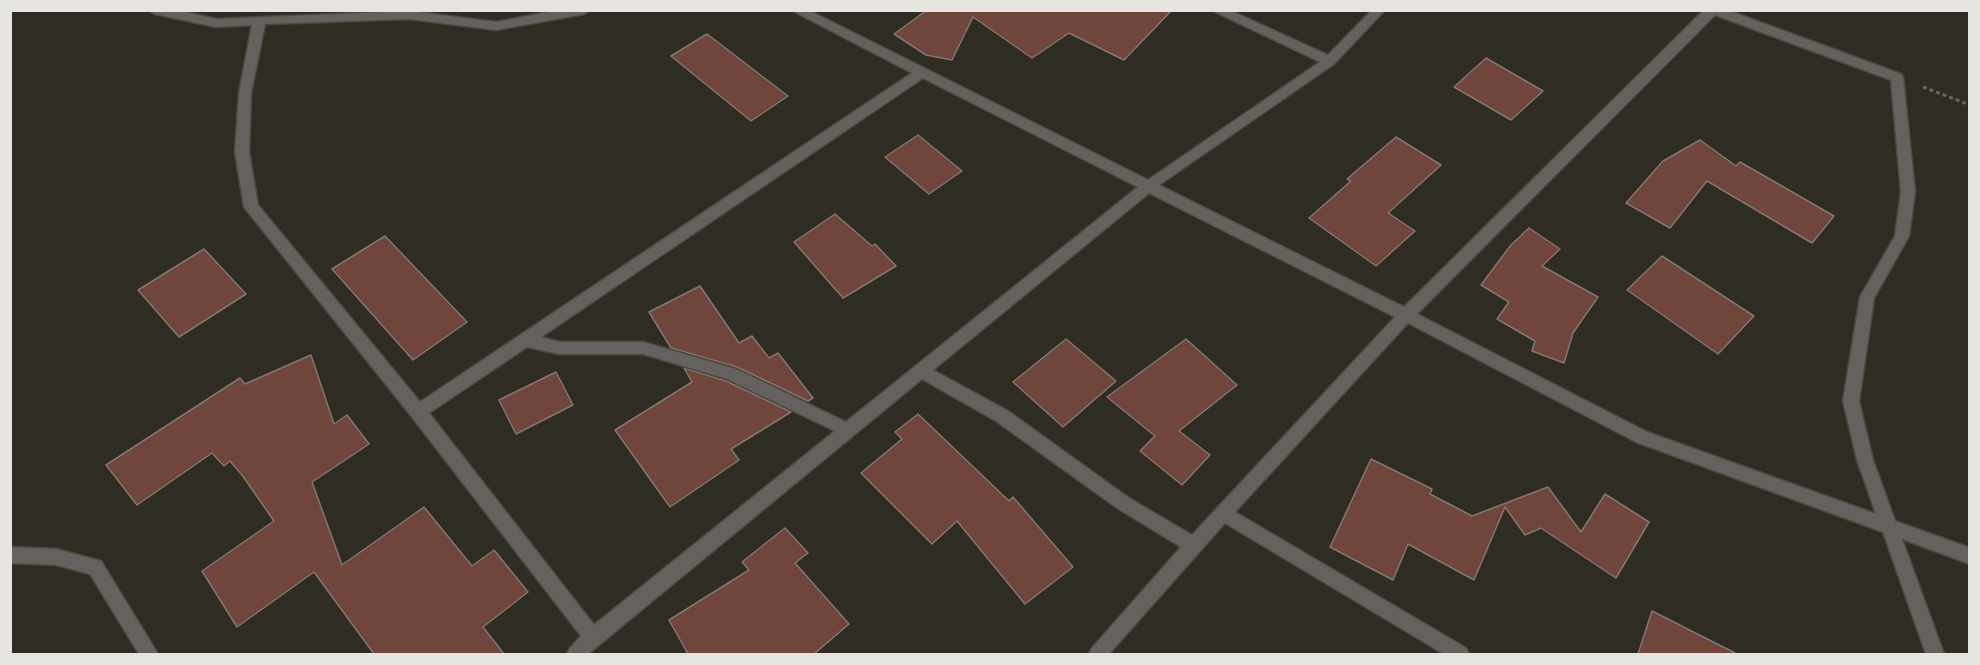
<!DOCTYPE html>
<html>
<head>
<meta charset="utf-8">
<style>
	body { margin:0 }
	#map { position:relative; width:1980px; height:665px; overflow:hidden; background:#2f2c23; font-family:"DM Sans",sans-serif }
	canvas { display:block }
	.frame { position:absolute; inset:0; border:12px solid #e6e4df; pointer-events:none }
</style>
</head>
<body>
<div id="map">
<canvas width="1980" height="665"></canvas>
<div class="frame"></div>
</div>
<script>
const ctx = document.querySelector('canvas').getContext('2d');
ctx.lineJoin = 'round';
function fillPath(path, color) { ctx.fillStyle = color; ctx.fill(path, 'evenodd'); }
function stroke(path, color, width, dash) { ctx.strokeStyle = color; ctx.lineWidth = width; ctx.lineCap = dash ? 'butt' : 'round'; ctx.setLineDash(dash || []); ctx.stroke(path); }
const building = new Path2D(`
	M927,10H1172L1124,60L1069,33L1032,58L973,17L952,60L926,55L894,34Z
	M707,34L788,96L751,121L671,56Z
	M1486,58L1543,91L1511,120L1454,87Z
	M918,135L962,171L929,194L885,157Z
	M1396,137L1441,165L1388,213L1415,231L1376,266L1309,218L1351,181L1347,179Z
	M1700,140L1736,166L1740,162L1834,216L1812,243L1707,181L1670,228L1626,203L1663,161Z
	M835,214L872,246L875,244L896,266L843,298L794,242Z
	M1529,228L1560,249L1542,266L1598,297L1573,333L1564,363L1532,351L1535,341L1497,319L1509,302L1481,285L1511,245Z
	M385,236L467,322L413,360L332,269Z
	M204,249L246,294L179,337L138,290Z
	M1662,256L1754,316L1718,354L1627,290Z
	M700,286L739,343L752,336L769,358L778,353L813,398L808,401L737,367L671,348L649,312Z
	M1066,339L1116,381L1063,427L1013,382Z
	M1186,339L1237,385L1179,431L1210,455L1182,485L1140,451L1155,436L1107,397Z
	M311,355L334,424L347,415L369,444L312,482L342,565L424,507L472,566L494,550L528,592L483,627L504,654H374L314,572L237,627L202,571L274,521L242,475L230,461L224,466L212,453L137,505L106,465L240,378L245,384Z
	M684,368L726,381L791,412L731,449L739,460L670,507L615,430L692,382Z
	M556,372L573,405L516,434L499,400Z
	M918,414L1009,501L1013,497L1073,567L1025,604L957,521L932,544L861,473L902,439L895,432Z
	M1371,459L1432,489L1430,494L1472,516L1548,487L1581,532L1605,494L1649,522L1616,578L1541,528L1525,535L1505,507L1474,580L1408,544L1393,580L1330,547Z
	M785,528L808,553L795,563L849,624L814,654H688L669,620L749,570L742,562Z
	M1652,611L1737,654H1638Z`);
fillPath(building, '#6f453c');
stroke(building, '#837674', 1.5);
const minor = new Path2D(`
	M149,10H176L216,19L410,11L496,22L559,10H590L584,14L496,30L410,19L265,24L251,93L249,152L258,205L420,402L912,73L791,10H808L1148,180L1320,62L1211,10H1229L1328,55L1372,10H1385L1334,64L1159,185L1404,307L1704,10H1727L1901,74L1903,77L1915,192L1909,236L1874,298L1859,401L1873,460L1895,521L1970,548V564L1902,539L1944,654H1926L1883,532L1636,442L1408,323L1235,512L1466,648L1469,654H1444L1225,523L1109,654H1089L1092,648L1181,547L1117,508L996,421L922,379L588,654H567L570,648L581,636L412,417L244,207L235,152L239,93L252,25L216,27L155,14ZM1715,15L1891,80L1901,192L1895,236L1860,297L1843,401L1857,460L1876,514L1647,432L1417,314ZM923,78L1138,187L846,422L736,369L643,342H559L541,337ZM1149,193L1395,317L1192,535L1129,498L1008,411L933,370ZM527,347L559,354H643L727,379L835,431L594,625L429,413Z
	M10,547L56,549L101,561L158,654H139L90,574L56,565L10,563Z`);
stroke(minor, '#4c4941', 3);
stroke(new Path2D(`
	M1923,87L1970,105`), '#68665e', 3, [4, 3]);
fillPath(minor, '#65615e');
</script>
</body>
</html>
